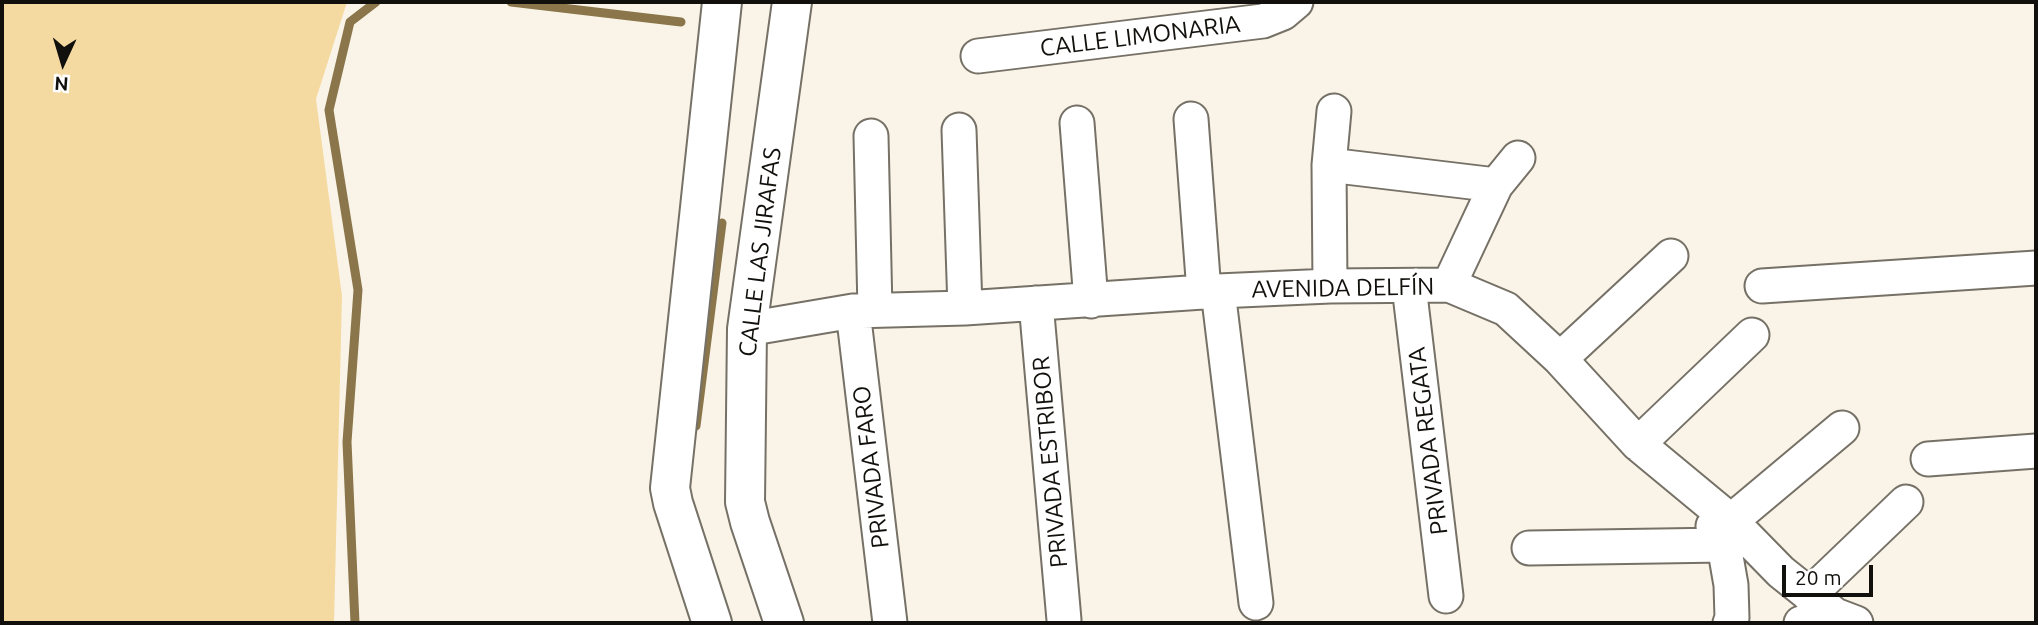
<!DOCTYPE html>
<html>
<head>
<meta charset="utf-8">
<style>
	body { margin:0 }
	#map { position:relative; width:2038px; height:625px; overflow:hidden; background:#faf4e8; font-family:Ubuntu,sans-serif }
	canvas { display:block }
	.frame { position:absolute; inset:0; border:4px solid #12100c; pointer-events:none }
	.north { position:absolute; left:28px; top:28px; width:70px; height:70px; -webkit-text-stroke:5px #fff; paint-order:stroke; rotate:184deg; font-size:19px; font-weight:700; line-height:28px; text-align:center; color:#12100c }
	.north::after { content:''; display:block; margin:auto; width:24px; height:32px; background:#12100c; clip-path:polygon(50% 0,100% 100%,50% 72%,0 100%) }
	.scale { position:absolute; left:1782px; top:565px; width:91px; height:32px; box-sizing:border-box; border:4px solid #12100c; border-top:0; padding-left:9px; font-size:21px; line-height:24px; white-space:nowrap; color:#12100c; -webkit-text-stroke:5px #fff; paint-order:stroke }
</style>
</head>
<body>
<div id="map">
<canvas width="2038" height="625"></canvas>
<div class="frame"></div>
<div class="north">N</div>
<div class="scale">20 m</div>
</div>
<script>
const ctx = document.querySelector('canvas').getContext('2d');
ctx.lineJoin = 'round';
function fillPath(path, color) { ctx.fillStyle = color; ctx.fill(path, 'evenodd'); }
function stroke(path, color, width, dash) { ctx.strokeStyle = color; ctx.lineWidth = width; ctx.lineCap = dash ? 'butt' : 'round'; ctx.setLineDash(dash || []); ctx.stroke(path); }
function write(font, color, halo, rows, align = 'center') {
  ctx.font = font + ' Ubuntu,sans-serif'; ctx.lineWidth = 7; ctx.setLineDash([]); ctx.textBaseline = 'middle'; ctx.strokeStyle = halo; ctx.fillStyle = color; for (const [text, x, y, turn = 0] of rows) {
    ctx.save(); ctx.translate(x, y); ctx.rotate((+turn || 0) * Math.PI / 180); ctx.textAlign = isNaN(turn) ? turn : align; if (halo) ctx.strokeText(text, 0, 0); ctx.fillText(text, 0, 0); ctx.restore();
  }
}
fillPath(new Path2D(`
	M2,2H347L316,99L342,296L334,623H2Z`), '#f4daa1');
stroke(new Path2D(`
	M511,2L681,22
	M696,426L722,223
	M355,623L347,442L358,290L329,110L350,22L376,2`), '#8a764a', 9);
const street = new Path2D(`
	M978,56L1263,21L1283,13L1296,2
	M1191,119L1204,292
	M1077,123L1091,301
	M959,130L965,308
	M871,136L875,310
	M1329,165L1496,185
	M1449,285L1496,185L1518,158
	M1330,286L1329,165L1334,111
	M1409,286L1446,596
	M1762,286L2036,268
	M1218,291L1256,603
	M1036,303L1064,620
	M853,311L890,623
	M747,329L853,311L965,308L1218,291L1330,286L1449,285L1506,309L1560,359L1638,444L1731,521L1781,572L1835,615L1856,623
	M1560,359L1671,256
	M1638,444L1752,335
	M1928,459L2036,451
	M1731,521L1842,428
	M1713,526L1724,545L1731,585L1732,618L1730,623
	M1529,548L1724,545
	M1809,595L1906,502
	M1801,623L1835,615`);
const secondary = new Path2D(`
	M712,623L673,503L670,488L722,2
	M784,623L750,522L745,502L747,329L792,2`);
stroke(street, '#767166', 37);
stroke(secondary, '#767166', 42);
stroke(street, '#fff', 33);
stroke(secondary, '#fff', 38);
write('24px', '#12100c', '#fff', [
	["CALLE LIMONARIA",1140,36,-7],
	["CALLE LAS JIRAFAS",760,252,-83],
	["AVENIDA DELFÍN",1343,288,-1],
	["PRIVADA REGATA",1428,441,-97],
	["PRIVADA ESTRIBOR",1050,462,-95],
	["PRIVADA FARO",871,467,-97]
]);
</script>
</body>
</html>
